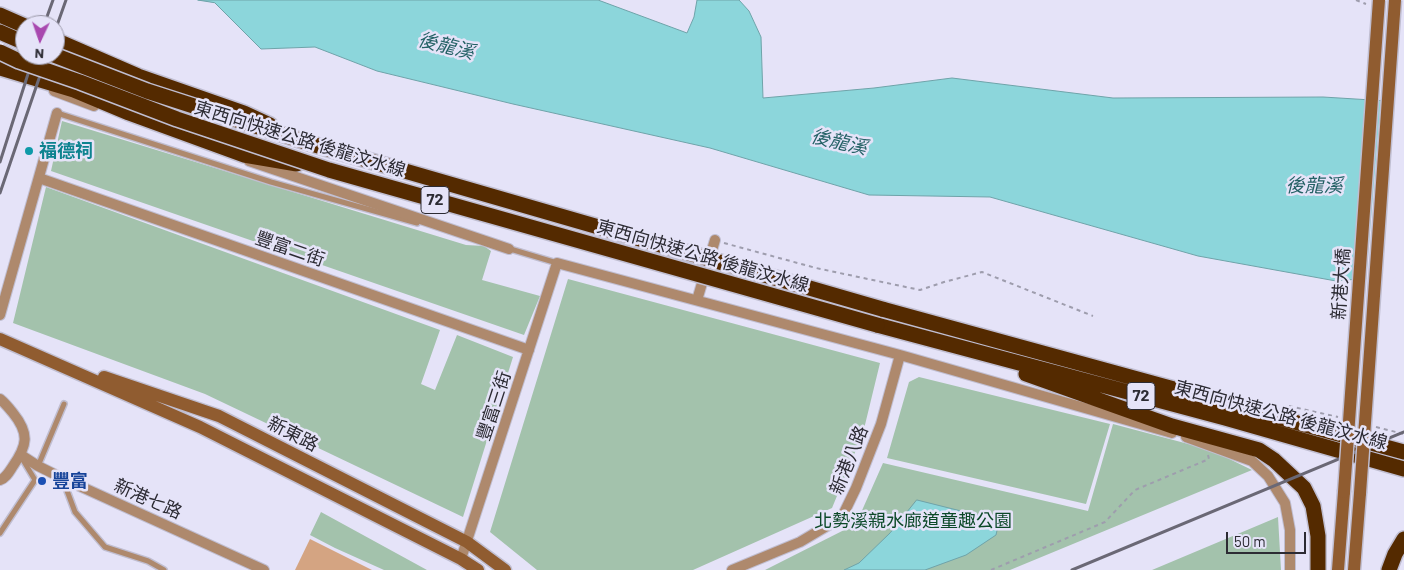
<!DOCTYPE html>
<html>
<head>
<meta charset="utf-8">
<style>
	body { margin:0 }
	#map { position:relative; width:1404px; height:570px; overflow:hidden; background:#e5e3f8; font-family:Barlow,sans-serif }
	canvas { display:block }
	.north { position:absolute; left:15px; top:15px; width:50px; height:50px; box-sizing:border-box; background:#e5e3f8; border:1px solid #9b99a9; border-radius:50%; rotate:183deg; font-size:14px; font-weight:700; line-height:20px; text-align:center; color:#2c2b33 }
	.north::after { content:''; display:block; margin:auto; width:18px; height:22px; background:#a848af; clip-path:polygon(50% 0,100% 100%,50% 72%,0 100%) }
	.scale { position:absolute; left:1226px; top:532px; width:80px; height:22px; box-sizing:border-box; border:2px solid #2c2b33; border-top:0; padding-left:6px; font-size:15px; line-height:18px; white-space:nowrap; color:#2c2b33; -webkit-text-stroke:4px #e5e3f8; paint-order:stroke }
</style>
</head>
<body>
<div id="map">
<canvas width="1404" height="570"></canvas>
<div class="north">N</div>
<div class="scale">50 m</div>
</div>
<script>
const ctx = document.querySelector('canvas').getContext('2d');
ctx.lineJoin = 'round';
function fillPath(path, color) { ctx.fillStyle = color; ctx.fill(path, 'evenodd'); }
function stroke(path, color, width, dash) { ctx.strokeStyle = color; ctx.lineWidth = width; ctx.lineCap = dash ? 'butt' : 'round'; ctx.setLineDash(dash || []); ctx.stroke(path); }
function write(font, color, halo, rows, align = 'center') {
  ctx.font = font + ' Barlow,"Noto Sans TC",sans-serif'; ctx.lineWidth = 5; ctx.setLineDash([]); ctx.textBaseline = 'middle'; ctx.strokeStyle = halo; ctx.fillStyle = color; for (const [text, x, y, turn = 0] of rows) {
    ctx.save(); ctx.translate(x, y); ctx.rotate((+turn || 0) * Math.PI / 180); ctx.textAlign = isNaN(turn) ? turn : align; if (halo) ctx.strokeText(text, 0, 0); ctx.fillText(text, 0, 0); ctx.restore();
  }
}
fillPath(new Path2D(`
	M62,121L466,245L484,246L491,251L482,280L540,296L524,335L51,171Z
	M46,187L440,330L421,384L435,390L457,335L513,357L463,517L205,394L13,323Z
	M568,279L880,363L863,433L832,508L693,570H537L490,532Z
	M919,377L1110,424L1086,504L887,458L909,382Z
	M1113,424L1211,450L1252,470L1010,570H765L856,524L883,463L1088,511Z
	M321,512L427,570H384L335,548L310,535Z
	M1278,517L1281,570H1152Z`), '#a3c2ac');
const water = new Path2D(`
	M198,0H598L687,33L694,17L697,0H739L749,11L761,37L763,98L874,88L952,78L1113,98L1323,97L1404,102V275L1336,281L1198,256L990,197L869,195L710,148L513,104L377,71L315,47L261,49L215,3Z
	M917,500L993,519L998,526L996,535L966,555L925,570H844L859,563L890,533Z`);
fillPath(water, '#8cd6db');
stroke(water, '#6fa3a9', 1);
fillPath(new Path2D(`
	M1381,98L1404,99V277L1366,281Z`), '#e5e3f8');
fillPath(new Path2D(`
	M310,539L372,570H295Z`), '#d4a482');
const lane = new Path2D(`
	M57,113L271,182L417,223
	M507,248L557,263
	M38,466L64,404
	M63,480L75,512L105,547L148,561L164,570
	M0,533L35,480L23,460`);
const street = new Path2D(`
	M54,91L94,106
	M249,161L509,249
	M39,178L529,350
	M697,300L715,240
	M0,315L57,113
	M0,399C5,403 9,408 13,413C30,434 27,446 13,466C9,472 6,478 0,480
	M1186,437L1252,461L1268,476L1285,503L1290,530V570
	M21,455L38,466L62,478L264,570
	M461,559L557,263L900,355L1172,433
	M732,570L800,542L842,517L856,488L881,424L900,355`);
const secondary = new Path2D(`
	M0,339L200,427L461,559L478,570
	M104,377L219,416L467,542L505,570
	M1338,570L1344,492
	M1354,570L1360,493`);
const highway = new Path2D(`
	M0,15L25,26
	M0,32L25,43
	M55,40L138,76L244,113L270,125
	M0,68L74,90L129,113L244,155L297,164
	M882,309L1404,452
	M877,325L1225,418L1404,469
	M1026,374L1172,426L1259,450L1274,460L1304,488L1313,506L1318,536V570
	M1389,570L1395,554L1404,539`);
stroke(lane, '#c0bed1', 8);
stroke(street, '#c0bed1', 12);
stroke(secondary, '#c0bed1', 15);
stroke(highway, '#c0bed1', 18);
stroke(new Path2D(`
	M1356,0L1366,4
	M724,243L816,268L920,290L944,282L982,272L1093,316
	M1289,406L1338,417
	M1376,427L1404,434
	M991,570L1105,522L1135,490L1209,459L1208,455`), '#9e9dad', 2, [4, 4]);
stroke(lane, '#ae896d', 5);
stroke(street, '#ae896d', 10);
stroke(secondary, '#905c30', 12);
stroke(highway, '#542a00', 15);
stroke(new Path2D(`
	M44,25L53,0
	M55,31L66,0
	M0,162L34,55
	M0,193L47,55
	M1072,570L1404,432`), '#6a6875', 3);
const secondaryBridge = new Path2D(`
	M1344,492L1379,0
	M1360,493L1395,0`);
const highwayBridge = new Path2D(`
	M0,52L19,61L80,82L177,119L329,170L877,325
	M54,55L147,91L315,145L882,309`);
stroke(secondaryBridge, '#c0bed1', 15, []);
stroke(highwayBridge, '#c0bed1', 18, []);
stroke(secondaryBridge, '#905c30', 12);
stroke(highwayBridge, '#542a00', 15);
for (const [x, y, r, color] of [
	[29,151,5,"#0f9aa8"],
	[42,481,5,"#1a4fb4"]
]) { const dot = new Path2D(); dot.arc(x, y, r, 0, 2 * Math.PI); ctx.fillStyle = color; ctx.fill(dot); stroke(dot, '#e5e3f8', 2); }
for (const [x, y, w] of [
	[435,200,28],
	[1141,396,28]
]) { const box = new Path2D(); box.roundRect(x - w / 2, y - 13.5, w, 27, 4); ctx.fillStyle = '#e5e3f8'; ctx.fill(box); stroke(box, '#2c2b33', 1); }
write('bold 16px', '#2c2b33', null, [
	["72",435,200],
	["72",1141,396]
]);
write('18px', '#2c2b33', '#e5e3f8', [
	["東西向快速公路 後龍汶水線",300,139,17],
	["豐富二街",290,249,19],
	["東西向快速公路 後龍汶水線",703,256,16],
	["新港大橋",1341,284,-86],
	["豐富三街",494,406,-72],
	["東西向快速公路 後龍汶水線",1281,415,15],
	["新東路",293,434,27],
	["新港八路",849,460,-68],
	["新港七路",148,499,24]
]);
write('bold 18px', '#0d838f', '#e5e3f8', [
	["福德祠",39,151]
], 'left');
write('bold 18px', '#164399', '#e5e3f8', [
	["豐富",52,481]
], 'left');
write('18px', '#0c4928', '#e5e3f8', [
	["北勢溪親水廊道童趣公園",913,521]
]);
write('italic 19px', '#256266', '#e5e3f8', [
	["後龍溪",446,46,14],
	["後龍溪",839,142,13],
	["後龍溪",1314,186]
]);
</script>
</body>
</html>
